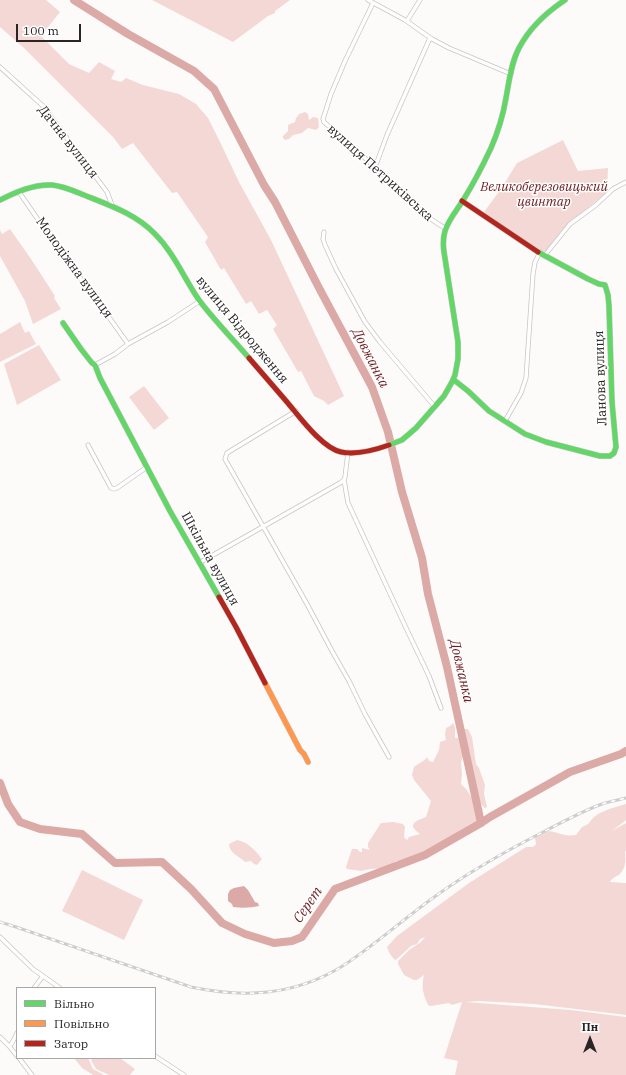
<!DOCTYPE html>
<html>
<head>
<meta charset="utf-8">
<style>
	body { margin:0 }
	#map { position:relative; width:626px; height:1075px; overflow:hidden; background:#fdfbfa; font-family:"IBM Plex Serif",serif }
	canvas { display:block }
	.legend { position:absolute; left:16px; top:987px; width:140px; height:72px; box-sizing:border-box; background:#fff; border:1px solid #a9a8a8; margin:0; padding:5px 7px; list-style:none; font-size:12px; color:#292525 }
	.legend li { display:flex; align-items:center; gap:8px; height:20px }
	.legend b { width:20px; border:1px solid #a9a8a8 }
	.north { position:absolute; left:570px; top:1019px; width:40px; height:40px; -webkit-text-stroke:3px #fff; paint-order:stroke; rotate:0deg; font-size:11px; font-weight:700; line-height:16px; text-align:center; color:#292525 }
	.north::after { content:''; display:block; margin:auto; width:14px; height:18px; background:#292525; clip-path:polygon(50% 0,100% 100%,50% 72%,0 100%) }
	.scale { position:absolute; left:16px; top:24px; width:65px; height:18px; box-sizing:border-box; border:2px solid #292525; border-top:0; padding-left:5px; font-size:12px; line-height:14px; white-space:nowrap; color:#292525; -webkit-text-stroke:3px #fff; paint-order:stroke }
</style>
</head>
<body>
<div id="map">
<canvas width="626" height="1075"></canvas>
<ul class="legend">
<li><b style="height:5px;background:#63d668"></b>Вільно</li>
<li><b style="height:5px;background:#ff974d"></b>Повільно</li>
<li><b style="height:5px;background:#b3261e"></b>Затор</li>
</ul>
<div class="north">Пн</div>
<div class="scale">100 m</div>
</div>
<script>
const ctx = document.querySelector('canvas').getContext('2d');
ctx.lineJoin = 'round';
function fillPath(path, color) { ctx.fillStyle = color; ctx.fill(path, 'evenodd'); }
function stroke(path, color, width, dash) { ctx.strokeStyle = color; ctx.lineWidth = width; ctx.lineCap = dash ? 'butt' : 'round'; ctx.setLineDash(dash || []); ctx.stroke(path); }
function write(font, color, halo, rows, align = 'center') {
  ctx.font = font + ' "IBM Plex Serif",serif'; ctx.lineWidth = 3; ctx.setLineDash([]); ctx.textBaseline = 'middle'; ctx.strokeStyle = halo; ctx.fillStyle = color; for (const [text, x, y, turn = 0] of rows) {
    ctx.save(); ctx.translate(x, y); ctx.rotate((+turn || 0) * Math.PI / 180); ctx.textAlign = isNaN(turn) ? turn : align; if (halo) ctx.strokeText(text, 0, 0); ctx.fillText(text, 0, 0); ctx.restore();
  }
}
fillPath(new Path2D(`
	M0,0H46L60,12L41,36L69,64L89,73L99,62L115,71L111,79L121,82L126,78L143,85L179,94L196,104L208,118L222,146L239,182L271,240L344,396L328,405L324,401L314,396L301,371L298,372L273,329L277,325L267,310L259,314L251,301L246,304L224,268L221,270L205,242L208,237L177,192L172,193L133,143L122,149L113,137L24,48L0,27Z
	M152,0H290L275,11V13L268,16L233,42Z
	M305,112L308,114L309,120L313,117L318,118L319,127L316,130L308,128L302,133L293,135L289,139L285,140L283,138V136L288,131V125L295,122L296,118L299,114Z
	M563,140L578,171L608,168L607,189L606,193L571,222L545,252L536,248L515,235L484,212L501,189L517,163Z
	M10,229L31,259L55,296L54,298L61,309L33,324L25,301L0,256V230L2,234Z
	M20,322L25,333L29,331L36,344L0,362V334Z
	M39,345L61,380L17,405L4,364Z
	M144,386L169,418L154,430L129,397Z
	M453,723L455,727V738H458L462,729H468L472,737L476,764L479,768L485,785L484,794L487,807L485,808L475,799L468,780L463,757L461,762L462,774L461,784L466,789L475,802L483,809L477,825L462,834L456,840L441,842L431,852L417,854L407,860L396,861L387,868L370,869L361,871L347,869L346,867L352,849H357L360,852H362V848L370,850L368,847V843L381,823L393,822L403,824L405,827L404,837L407,840L409,837L420,834C418,833 414,829 413,827C412,821 422,819 426,817L431,801L414,780L412,775L414,767C418,763 424,762 427,757L429,761L433,762L439,750L440,742L446,740L445,734L446,728L450,726Z
	M626,804V820L612,831L626,823V850L625,852C626,859 626,868 620,874C616,877 613,877 610,882L626,883V1015L534,1004L478,1001L466,1002L571,1010L626,1017V1075H455L458,1061L444,1058L462,1002L452,1005L449,1003L431,1006L428,1005C423,994 421,987 424,975L417,980H414L404,975L398,964V961L409,950L421,942L425,937L420,939L417,944L411,946L397,959L395,960C391,956 389,953 387,947L397,936L469,883L526,847C531,847 534,848 536,844L535,838L536,836C549,828 552,832 565,835C568,836 572,835 576,835L582,827L588,824L593,818L598,814L609,809Z
	M237,840C248,842 255,850 262,859L257,865L254,864L251,861L245,862C239,856 229,853 229,844Z
	M82,870L143,900L124,940L62,911Z
	M74,1058H88L93,1069L104,1075H93L82,1068Z
	M93,1058H120L135,1069L130,1075H109L96,1069L91,1060Z`), '#f3d8d6');
fillPath(new Path2D(`
	M244,886L248,890L255,902L258,903L259,906C250,908 242,908 233,907L232,904L228,901V894L230,890L234,888Z`), '#dbaaa7');
stroke(new Path2D(`
	M74,0L128,34L194,71L214,89L264,185L275,202L318,286L372,387L388,432L402,492L422,558L428,594L447,667L481,823
	M0,783L8,804L20,822L40,829L82,834L115,863L162,862L191,889L222,923L245,934L274,943L292,941L302,937L335,889L425,855L481,823L490,817L570,772L621,754L626,751`), '#dbaaa7', 8);
const street = new Path2D(`
	M368,0L405,20L432,39L449,48L511,74
	M373,3L345,61L331,94L323,119L324,122C342,138 361,154 378,170C399,190 421,215 445,228
	M407,21L420,0
	M0,67L43,106L98,180L107,192L112,205
	M374,167L377,162L387,135L430,38
	M19,192L61,253L91,292L128,344
	M324,232L323,239L325,245L336,269L365,322L380,342L435,407
	M545,255L570,224L596,205L613,189L626,182
	M95,365L115,354L128,344L168,322L200,301
	M296,411L227,453L225,459L307,604L332,651L349,681L365,714L389,757
	M505,421L521,393L526,378L533,274L535,262L540,252
	M88,445L111,488L114,489L117,488L147,467
	M344,480L348,503L407,630L429,676L441,708
	M199,563L340,483L344,480L345,477L348,452
	M0,937L33,969L60,988
	M34,988L43,976
	M0,1037L9,1046L17,1056
	M9,1046L12,1043L17,1033
	M155,1056L184,1075
	M19,1058L32,1075`);
const fast = new Path2D(`
	M0,200C16,192 34,184 52,185C63,186 74,191 84,195C109,205 136,214 155,234C174,253 184,278 199,300C213,319 233,339 249,358
	M63,323L81,349L92,363L95,365L100,378L170,511L219,597
	M454,380L468,391L489,411L525,434L546,442L600,456H610L614,453L616,447L612,402L609,306L608,295L605,285L599,284L588,279L538,252
	M389,445L402,440L416,428L444,396L452,382L455,375L458,359V342L444,252C443,245 443,238 445,231C449,218 459,208 465,197C475,181 483,165 491,148C498,132 503,116 506,98C509,82 511,63 519,48C529,29 547,12 565,0`);
const slow = new Path2D(`
	M265,683L300,750L304,754L308,762`);
const jam = new Path2D(`
	M462,201L538,252
	M249,358C261,372 274,387 287,402C299,416 322,448 341,452C356,455 375,450 389,445
	M219,597L236,627L265,683`);
stroke(street, '#c8c6c5', 5);
stroke(fast, '#c8c6c5', 6);
stroke(slow, '#c8c6c5', 6);
stroke(jam, '#c8c6c5', 6);
stroke(street, '#fffefe', 3.5);
stroke(fast, '#63d668', 5);
stroke(slow, '#ff974d', 5);
stroke(jam, '#b3261e', 5);
const rail = new Path2D(`
	M0,922L16,927L191,987C244,998 293,996 341,967C373,947 402,920 433,898C468,872 506,851 545,831C565,821 584,810 605,803C612,801 619,800 626,798`);
stroke(rail, '#cdcdcd', 3);
stroke(rail, '#fff', 1.5, [4.5]);
write('13px', '#292525', '#fff', [
	["Дачна вулиця",68,142,52],
	["вулиця Петриківська",380,173,42],
	["Молодіжна вулиця",74,268,54],
	["вулиця Відродження",242,330,50],
	["Ланова вулиця",601,378,-92],
	["Шкільна вулиця",210,559,61]
]);
write('italic 13px', '#722022', '#fff', [
	["Великоберезовицький",544,187],
	["цвинтар",544,202]
]);
write('italic 14px', '#6f1d1f', '#fff', [
	["Довжанка",370,358,63],
	["Довжанка",461,671,77],
	["Серет",308,905,-56]
]);
</script>
</body>
</html>
